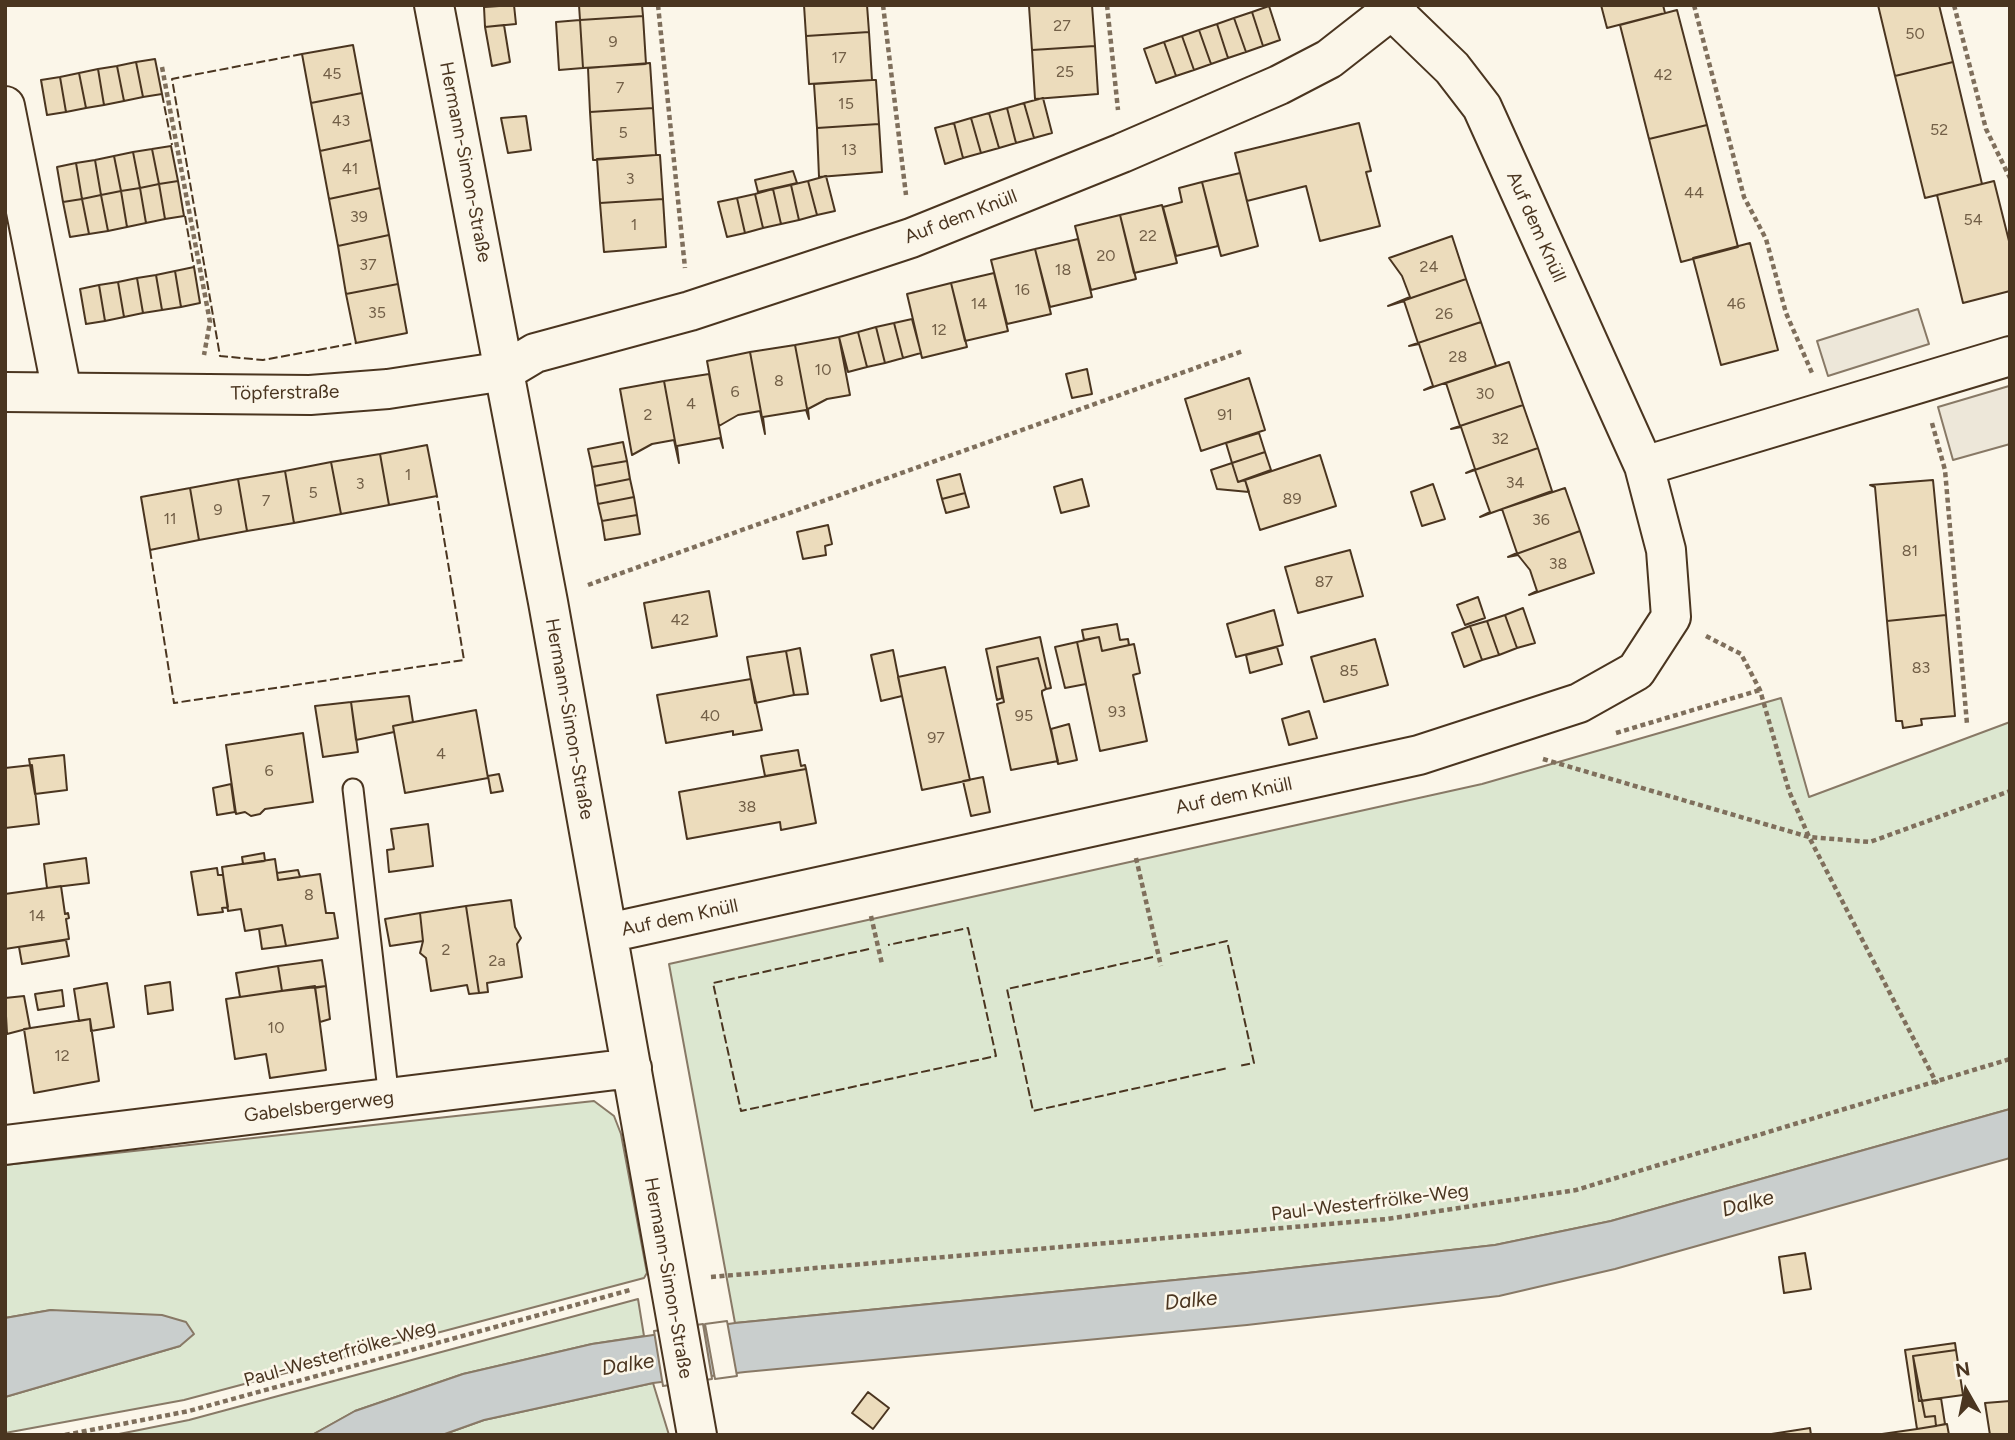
<!DOCTYPE html>
<html>
<head>
<meta charset="utf-8">
<style>
	body { margin:0 }
	#map { position:relative; width:2015px; height:1440px; overflow:hidden; background:#fbf6e9; font-family:Figtree,sans-serif }
	canvas { display:block }
	.frame { position:absolute; inset:0; border:7px solid #4a3520; pointer-events:none }
	.north { position:absolute; left:1931px; top:1356px; width:70px; height:70px; -webkit-text-stroke:5px #fbf6e9; paint-order:stroke; rotate:351deg; font-size:19px; font-weight:700; line-height:28px; text-align:center; color:#4a3520 }
	.north::after { content:''; display:block; margin:auto; width:24px; height:32px; background:#4a3520; clip-path:polygon(50% 0,100% 100%,50% 72%,0 100%) }
</style>
</head>
<body>
<div id="map">
<canvas width="2015" height="1440"></canvas>
<div class="frame"></div>
<div class="north">N</div>
</div>
<script>
const ctx = document.querySelector('canvas').getContext('2d');
ctx.lineJoin = 'round';
function fillPath(path, color) { ctx.fillStyle = color; ctx.fill(path, 'evenodd'); }
function stroke(path, color, width, dash) { ctx.strokeStyle = color; ctx.lineWidth = width; ctx.lineCap = dash ? 'butt' : 'round'; ctx.setLineDash(dash || []); ctx.stroke(path); }
function write(font, color, halo, rows, align = 'center') {
  ctx.font = font + ' Figtree,sans-serif'; ctx.lineWidth = 5; ctx.setLineDash([]); ctx.textBaseline = 'middle'; ctx.strokeStyle = halo; ctx.fillStyle = color; for (const [text, x, y, turn = 0] of rows) {
    ctx.save(); ctx.translate(x, y); ctx.rotate((+turn || 0) * Math.PI / 180); ctx.textAlign = isNaN(turn) ? turn : align; if (halo) ctx.strokeText(text, 0, 0); ctx.fillText(text, 0, 0); ctx.restore();
  }
}
const green = new Path2D(`
	M1781,698L1809,797L2010,722V1109L1611,1221L1495,1245L1247,1273L735,1323L669,964L1482,784Z
	M594,1101L614,1116L621,1134L647,1273L644,1278L184,1400L5,1433V1397L180,1346L51,1310L5,1318V1165Z
	M638,1299L644,1336L592,1344L463,1374L355,1411L312,1435H114L189,1420Z
	M653,1383L669,1435H442L484,1420Z`);
fillPath(green, '#dce7d0');
stroke(green, '#887966', 2);
const parking = new Path2D(`
	M1918,309L1929,344L1828,376L1817,341Z
	M2009,386L2010,444L1953,460L1938,407Z`);
fillPath(parking, '#ede7d9');
stroke(parking, '#887966', 2);
const water = new Path2D(`
	M2010,1109V1158L1615,1269L1499,1296L1247,1325L745,1372L653,1383L484,1420L442,1435H312L355,1411L463,1374L592,1344L735,1323L1247,1273L1495,1245L1611,1221Z
	M51,1310L162,1315L186,1322L194,1334L180,1346L5,1397V1318Z`);
fillPath(water, '#c9cecd');
stroke(water, '#887966', 2);
const pier = new Path2D(`
	M727,1321L737,1376L715,1379L705,1324Z
	M703,1324L712,1379L663,1386L654,1331Z`);
fillPath(pier, '#fbf6e9');
stroke(pier, '#887966', 2);
const building = new Path2D(`
	M514,5L516,24L485,27L484,7Z
	M579,5H642L643,16L580,20Z
	M804,5H867L869,32L806,36Z
	M1092,5L1095,46L1032,50L1029,6Z
	M1601,5H1663L1665,13L1607,28Z
	M1878,5H1939L1953,62L1895,76Z
	M1269,6L1280,40L1263,46L1252,12Z
	M1677,10L1707,125L1649,139L1620,25Z
	M1252,12L1263,46L1246,52L1234,18Z
	M643,16L646,64L583,68L580,20Z
	M1234,18L1246,52L1228,58L1217,24Z
	M580,20L583,68L559,70L556,22Z
	M1217,24L1228,58L1211,64L1199,30Z
	M504,25L510,62L492,66L485,27Z
	M1199,30L1211,64L1194,70L1182,36Z
	M869,32L872,80L809,84L806,36Z
	M1182,36L1194,70L1176,76L1164,42Z
	M1164,42L1176,76L1156,83L1144,49Z
	M353,45L362,93L311,103L302,54Z
	M1095,46L1098,94L1035,99L1032,50Z
	M155,59L162,94L143,97L136,62Z
	M136,62L143,97L124,101L117,66Z
	M1953,62L1982,184L1925,198L1895,76Z
	M650,63L653,108L590,112L588,68Z
	M117,66L124,101L104,105L98,69Z
	M98,69L104,105L86,108L79,73Z
	M79,73L86,108L66,112L60,77Z
	M60,77L66,112L47,115L41,80Z
	M872,80H876L879,124L817,128L814,84Z
	M362,93L371,140L320,151L311,103Z
	M1043,98L1052,133L1034,138L1024,103Z
	M1024,103L1034,138L1016,143L1007,108Z
	M653,108L656,155L593,160L590,112Z
	M1007,108L1016,143L999,148L989,113Z
	M989,113L999,148L981,153L971,118Z
	M526,116L531,150L508,153L501,118Z
	M971,118L981,153L963,158L954,123Z
	M954,123L963,158L945,164L935,128Z
	M1359,123L1371,171L1366,172L1380,226L1320,241L1306,186L1247,201L1235,153Z
	M879,124L882,172L819,177L817,128Z
	M1707,125L1738,247L1681,262L1649,139Z
	M371,140L380,188L329,199L320,151Z
	M171,146L178,181L159,184L152,149Z
	M152,149L159,184L140,188L133,152Z
	M133,152L140,188L121,191L114,156Z
	M656,155H660L663,199L600,203L597,159Z
	M114,156L121,191L101,195L95,160Z
	M95,160L101,195L82,199L76,163Z
	M76,163L82,199L63,202L57,167Z
	M793,171L797,183L758,192L755,180Z
	M1240,173L1258,246L1221,256L1202,182Z
	M826,176L835,211L817,215L808,181Z
	M178,181L184,216L165,219L159,184Z
	M808,181L817,215L799,220L791,185Z
	M1994,181L2010,245V291L1963,303L1937,195Z
	M1202,182L1218,246L1176,256L1163,207L1182,202L1179,188Z
	M159,184L165,219L146,223L140,188Z
	M791,185L799,220L781,224L773,189Z
	M140,188L146,223L127,227L121,191Z
	M380,188L389,235L338,246L329,199Z
	M773,189L781,224L763,228L755,194Z
	M121,191L127,227L108,231L101,195Z
	M755,194L763,228L745,233L737,198Z
	M101,195L108,231L89,234L82,199Z
	M737,198L745,233L727,237L718,202Z
	M82,199L89,234L70,237L63,202Z
	M663,199L666,247L604,252L600,203Z
	M1162,205L1177,263L1134,273L1120,215Z
	M1120,215L1136,279L1091,290L1075,226Z
	M389,235L398,284L346,294L338,246Z
	M1452,236L1466,279L1388,306L1410,297L1402,276L1389,258Z
	M1078,239L1092,297L1050,307L1035,249Z
	M1750,243L1778,350L1721,365L1693,258Z
	M1035,249L1051,314L1007,324L991,260Z
	M194,267L200,303L181,307L175,271Z
	M175,271L181,307L162,310L156,275Z
	M994,273L1008,331L965,341L951,283Z
	M156,275L162,310L143,313L137,278Z
	M137,278L143,313L124,317L118,282Z
	M1466,279L1481,322L1409,346L1418,343L1404,301L1388,306Z
	M118,282L124,317L105,321L99,285Z
	M951,283L967,347L922,358L907,294Z
	M398,284L407,333L356,343L346,294Z
	M99,285L105,321L86,324L80,289Z
	M912,319L921,353L903,358L894,323Z
	M1481,322L1496,366L1424,390L1433,386L1419,344L1409,346Z
	M894,323L903,358L885,363L876,327Z
	M876,327L885,363L867,367L858,332Z
	M858,332L867,367L848,372L839,337Z
	M839,337L850,395L827,399L808,409L809,419L795,345Z
	M795,345L809,419L806,410L763,417L765,434L750,352Z
	M750,352L765,434L760,411L738,415L719,426L707,361Z
	M1509,362L1523,405L1451,429L1460,426L1446,383Z
	M1087,369L1092,394L1072,398L1066,374Z
	M709,374L723,448L720,438L677,446L679,463L664,381Z
	M1249,378L1265,430L1201,451L1185,399Z
	M664,381L679,463L674,440L652,444L632,455L620,389Z
	M1523,405L1538,448L1466,473L1475,469L1461,427L1451,429Z
	M1259,433L1265,452L1232,463L1226,443Z
	M623,442L627,461L592,467L588,449Z
	M427,445L437,496L389,505L380,454Z
	M1538,448L1552,491L1480,517L1490,512L1475,470L1466,473Z
	M1265,452L1271,470L1238,482L1232,463Z
	M380,454L389,505L341,514L331,462Z
	M1320,455L1336,506L1260,530L1245,480Z
	M627,461L630,479L595,486L592,467Z
	M331,462L341,514L294,523L285,471Z
	M1232,463L1238,482L1245,480L1249,492L1217,489L1211,470Z
	M285,471L294,523L247,531L238,479Z
	M960,474L965,493L942,499L937,480Z
	M238,479L247,531L199,540L190,488Z
	M630,479L634,497L598,504L595,486Z
	M1082,479L1089,506L1061,513L1054,487Z
	M1933,480L1946,615L1887,621L1875,487L1870,485Z
	M1433,484L1445,519L1422,526L1411,492Z
	M190,488L199,540L150,550L141,497Z
	M1565,488L1580,531L1508,557L1517,553L1502,509Z
	M965,493L969,507L946,513L942,499Z
	M634,497L637,515L602,521L598,504Z
	M637,515L640,534L605,540L602,521Z
	M828,525L832,544L825,546L826,555L803,559L797,532Z
	M1580,531L1594,573L1529,595L1537,591L1530,570L1518,555L1508,557Z
	M1350,550L1363,596L1298,613L1285,567Z
	M709,591L717,636L652,648L644,603Z
	M1478,597L1485,618L1465,625L1457,605Z
	M1523,608L1535,643L1517,648L1505,615Z
	M1274,610L1283,645L1236,657L1227,624Z
	M1505,615L1517,648L1499,655L1487,621Z
	M1946,615L1955,716L1921,719L1922,725L1903,728L1902,721H1896L1887,621Z
	M1487,621L1499,655L1482,660L1470,626Z
	M1117,624L1120,640L1128,639L1129,645L1102,651L1099,637L1084,640L1082,630Z
	M1470,626L1482,660L1464,667L1452,633Z
	M1040,637L1051,688L1046,689L1038,658L997,667L1002,698L997,700L986,649Z
	M1099,637L1102,651L1134,644L1140,673L1133,675L1147,741L1100,751L1077,642Z
	M1375,639L1388,685L1324,702L1311,657Z
	M1077,642L1086,684L1065,688L1055,647Z
	M1277,647L1282,664L1250,673L1246,655Z
	M800,648L808,694L794,695L786,651Z
	M893,650L902,696L881,701L871,655Z
	M786,651L794,695L755,703L747,657Z
	M1038,658L1046,689L1042,691V694L1058,761L1011,770L997,704L1004,702L997,667Z
	M945,667L970,780L922,790L898,677Z
	M751,679L762,730L733,735V731L666,743L657,695Z
	M409,696L413,722L393,726L394,732L356,740L351,702Z
	M351,702L358,752L323,757L315,706Z
	M476,710L488,778L405,793L393,726Z
	M1309,711L1317,738L1289,745L1282,719Z
	M1069,724L1077,760L1058,764L1051,729Z
	M303,733L313,802L265,809L260,814L251,816L245,812L236,814L226,745Z
	M798,750L801,766L805,765L806,769L765,776L761,756Z
	M64,755L67,790L35,794L29,759Z
	M32,765L39,824L5,828V768Z
	M806,769L816,823L781,830L780,822L687,839L679,792Z
	M499,774L503,791L491,793L488,776Z
	M983,777L990,812L971,816L963,781Z
	M231,784L235,812L217,815L213,788Z
	M428,824L433,866L389,872L387,850L394,849L391,829Z
	M264,853L265,861L243,864L242,857Z
	M86,858L89,883L47,888L44,864Z
	M275,859L278,880L320,874L326,913H334L338,938L286,946L282,925L245,931L241,909L228,911L222,867Z
	M217,868L218,875H223L228,907L222,908L223,912L198,915L191,872Z
	M298,870L300,877L278,880L277,873Z
	M61,886L65,914L68,913L69,918L66,919L69,939L5,949V894Z
	M511,900L515,927L521,938L517,944L522,977L487,983L488,992L479,993L466,906Z
	M466,906L479,993L469,994L467,985L431,991L426,958L420,953L423,941L420,913Z
	M420,913L423,941L390,946L385,919Z
	M282,925L286,946L262,949L259,929Z
	M66,940L69,956L22,964L19,947Z
	M322,960L326,986L282,991L278,966Z
	M278,966L282,991L240,997L236,973Z
	M170,982L173,1010L148,1014L145,986Z
	M107,983L114,1027L91,1031L90,1019L79,1021L74,989Z
	M315,986L326,1070L270,1078L266,1054L235,1059L226,999Z
	M326,986L330,1019L320,1022L315,988Z
	M62,990L64,1006L38,1010L35,994Z
	M24,996L30,1028L7,1034L5,998Z
	M90,1019L99,1081L34,1093L24,1029Z
	M1805,1253L1811,1289L1784,1293L1779,1257Z
	M1955,1343L1956,1350L1913,1356L1925,1417L1935,1416L1936,1426L1917,1429L1905,1350Z
	M1956,1350L1963,1395L1919,1401L1913,1356Z
	M868,1392L889,1408L873,1429L852,1413Z
	M1941,1398L1945,1424L1936,1426L1935,1416L1925,1417L1922,1401Z
	M2010,1401V1435H1990L1985,1403Z
	M1947,1424L1949,1435H1875L1917,1429Z
	M1810,1428L1811,1435H1765Z`);
fillPath(building, '#ecdcbc');
stroke(building, '#4a3520', 2);
const service = new Path2D(`
	M353,789L389,1099`);
const minor = new Path2D(`
	M434,5L548,602L697,1435
	M5,106L62,392
	M5,392L310,395L388,389L505,371L535,353L690,311L911,238L1122,153L1279,85L1329,59L1398,5
	M1644,466L2010,356
	M608,933L1419,755L1579,703L1636,671L1671,617L1666,550L1644,466L1482,107L1452,68L1393,11
	M5,1145L632,1068`);
stroke(service, '#4a3520', 23);
stroke(minor, '#4a3520', 42);
stroke(new Path2D(`
	M658,5L685,268
	M883,5L906,195
	M1107,5L1118,110
	M1694,5L1744,197L1766,239L1786,313L1812,373
	M1954,5L1986,129L2010,178
	M162,67L210,322L204,355
	M1932,423L1945,470L1967,724
	M588,585L1243,351
	M1706,636L1741,654L1760,690L1789,791L1809,837L1937,1084
	M1616,733L1760,690
	M1543,759L1809,837L1870,842L2010,791
	M1136,858L1161,966
	M871,916L882,964
	M711,1277L1387,1219L1576,1190L2010,1059
	M65,1435L189,1411L630,1290`), '#7f6f5c', 4.5, [5, 3.5]);
stroke(service, '#fbf6e9', 19);
stroke(minor, '#fbf6e9', 38);
stroke(new Path2D(`
	M302,54L172,79L220,356L263,360L356,343
	M162,94L172,145
	M185,216L194,267
	M150,550L174,703L464,660L437,496
	M869,949L713,983L741,1111L996,1056L968,928L888,945
	M1170,954L1227,941L1254,1063L1239,1066
	M1153,957L1007,989L1033,1111L1228,1068`), '#4a3520', 2, [9, 3.5]);
write('16px', '#725f47', null, [
	["27",1062,26],
	["50",1915,34],
	["9",613,42],
	["17",839,58],
	["25",1065,72],
	["45",332,74],
	["42",1663,75],
	["7",620,88],
	["15",846,104],
	["43",341,121],
	["52",1939,130],
	["5",623,133],
	["13",849,150],
	["41",350,169],
	["3",630,179],
	["44",1694,193],
	["39",359,217],
	["54",1973,220],
	["1",634,225],
	["22",1148,236],
	["20",1106,256],
	["37",368,265],
	["24",1429,267],
	["18",1063,270],
	["16",1022,290],
	["14",979,304],
	["46",1736,304],
	["35",377,313],
	["26",1444,314],
	["12",939,330],
	["28",1458,357],
	["10",823,370],
	["8",779,381],
	["6",735,392],
	["30",1485,394],
	["4",691,404],
	["2",648,415],
	["91",1225,415],
	["32",1500,439],
	["1",408,475],
	["34",1515,483],
	["3",360,484],
	["5",313,493],
	["89",1292,499],
	["7",266,501],
	["9",218,510],
	["11",170,519],
	["36",1541,520],
	["81",1910,551],
	["38",1558,564],
	["87",1324,582],
	["42",680,620],
	["83",1921,668],
	["85",1349,671],
	["93",1117,712],
	["40",710,716],
	["95",1024,716],
	["97",936,738],
	["4",441,754],
	["6",269,771],
	["38",747,807],
	["8",309,895],
	["14",37,916],
	["2",446,950],
	["2a",497,961],
	["10",276,1028],
	["12",62,1056]
]);
write('19px', '#4a3520', '#fbf6e9', [
	["Hermann-Simon-Straße",465,162,79],
	["Auf dem Knüll",961,217,-21],
	["Auf dem Knüll",1536,227,66],
	["Töpferstraße",285,393,-1],
	["Hermann-Simon-Straße",569,719,80],
	["Auf dem Knüll",1234,796,-12],
	["Auf dem Knüll",680,918,-12],
	["Gabelsbergerweg",319,1107,-7],
	["Paul-Westerfrölke-Weg",1370,1203,-7],
	["Hermann-Simon-Straße",668,1278,80],
	["Paul-Westerfrölke-Weg",340,1354,-16]
]);
write('italic 21px', '#4a3520', '#fbf6e9', [
	["Dalke",1748,1204,-15],
	["Dalke",1191,1301,-6],
	["Dalke",628,1365,-9]
]);
</script>
</body>
</html>
